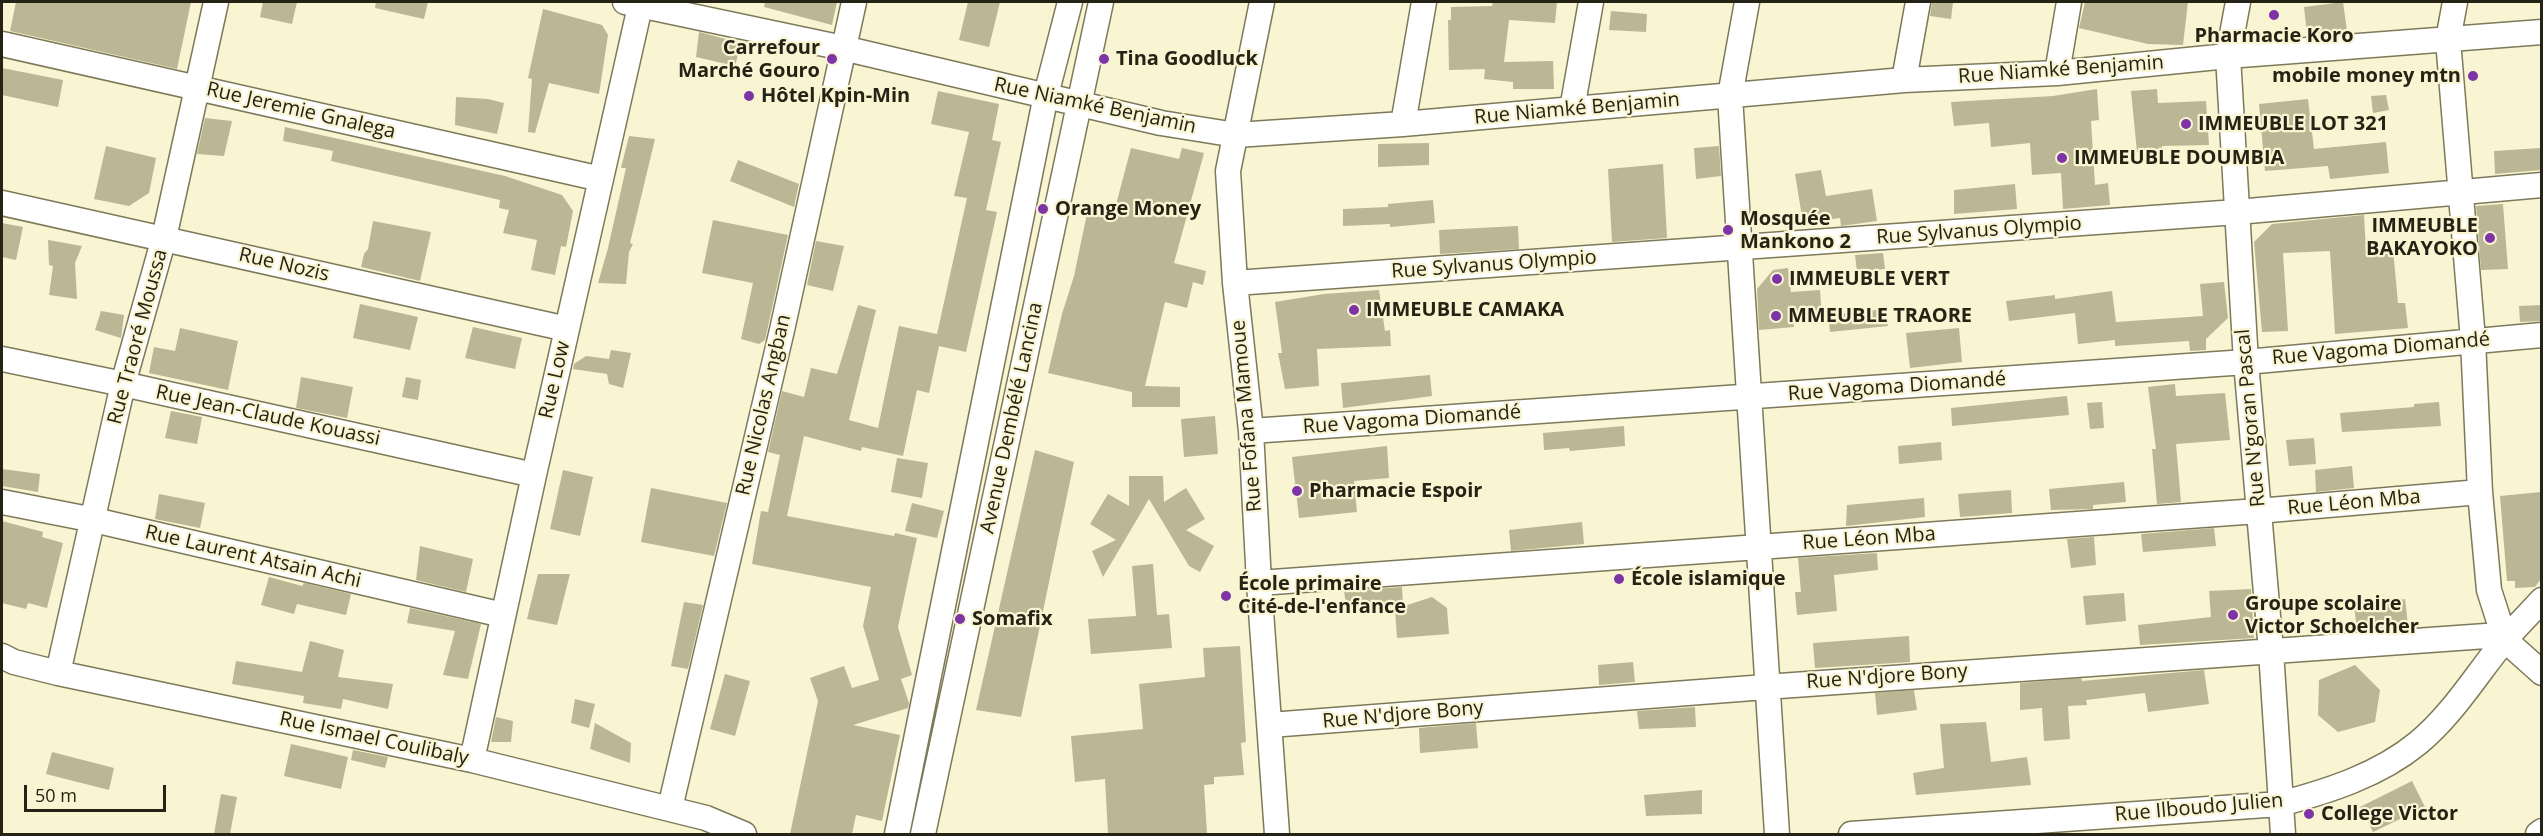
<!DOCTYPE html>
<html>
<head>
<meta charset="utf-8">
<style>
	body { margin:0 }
	#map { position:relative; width:2543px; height:836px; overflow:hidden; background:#f9f4d1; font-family:"Open Sans",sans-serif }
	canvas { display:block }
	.frame { position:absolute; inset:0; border:3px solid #252316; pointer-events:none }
	.scale { position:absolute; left:24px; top:785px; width:142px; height:27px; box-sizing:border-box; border:3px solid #252316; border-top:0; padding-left:8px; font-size:18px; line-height:21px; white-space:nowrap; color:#252316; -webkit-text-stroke:4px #f9f4d1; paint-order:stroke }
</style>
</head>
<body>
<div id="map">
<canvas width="2543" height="836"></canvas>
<div class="frame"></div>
<div class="scale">50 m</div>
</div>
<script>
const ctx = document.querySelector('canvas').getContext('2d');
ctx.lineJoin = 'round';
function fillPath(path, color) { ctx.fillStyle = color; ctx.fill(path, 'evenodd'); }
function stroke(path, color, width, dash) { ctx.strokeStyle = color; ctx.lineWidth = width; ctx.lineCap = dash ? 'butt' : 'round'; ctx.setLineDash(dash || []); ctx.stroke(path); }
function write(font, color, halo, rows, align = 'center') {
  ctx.font = font + ' "Open Sans",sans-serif'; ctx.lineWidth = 4.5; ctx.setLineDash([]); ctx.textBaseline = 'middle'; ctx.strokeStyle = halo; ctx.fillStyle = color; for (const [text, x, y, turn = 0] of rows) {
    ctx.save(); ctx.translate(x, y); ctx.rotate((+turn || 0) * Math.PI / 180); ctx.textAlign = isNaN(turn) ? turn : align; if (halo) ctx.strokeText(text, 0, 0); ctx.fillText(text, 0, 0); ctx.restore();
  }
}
fillPath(new Path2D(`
	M16,2H191L177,69L10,31Z
	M263,2H297L292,24L260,17Z
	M376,2H428L424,19L375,8Z
	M765,2H837L832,25L764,7Z
	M968,2H1000L989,47L959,40Z
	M1493,2H1557L1555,23L1509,20L1504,62L1553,61L1554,89H1513V82L1484,79L1485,69L1449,70L1448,20H1451V7L1492,6Z
	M1932,2H1953L1951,19L1930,16Z
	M2085,2H2188L2183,45L2148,44L2079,28Z
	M2343,2L2347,31L2307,35L2304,7Z
	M543,9L602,25L608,35L599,94L549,83L535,133L528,132L532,79L528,78Z
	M1611,11L1647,14L1646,32L1609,30Z
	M699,32L741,43L735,66L696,57Z
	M2,68L63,80L58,107L2,95Z
	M2097,89L2099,120L2091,121L2095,185L2108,183L2110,205L2063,209L2061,173L2032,175L2030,143L1991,147L1989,123L1954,126L1951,102L2053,96Z
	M2157,89L2158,103L2206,101L2209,145L2162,146V149L2137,152L2131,91Z
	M938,91L999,104L992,140L1001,142L986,210L997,212L966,352L939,346L929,393L917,390L903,456L862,447L861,451L804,436L787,516L894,536L895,533L917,538L898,627L912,675L901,679L909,703L908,708L853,725L900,735L882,821L856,815L852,834H790L818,701L810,678L844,666L852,688L879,680L863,626L871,587L752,564L761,511L768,512L780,455L768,452L782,391L804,397L811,368L837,374L858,305L876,310L849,420L878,428L899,326L937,334L967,198L954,196L969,132L931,124Z
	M2386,95L2389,110L2373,113L2371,96Z
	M456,97L488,99L504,103L497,134L455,125Z
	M2308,99L2314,149L2386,142L2389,173L2330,179L2328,166L2265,171L2259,104Z
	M205,118L232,121L224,156L197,154Z
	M285,127L505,176L562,195L573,211L566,247L561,246L555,275L531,270L537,240L503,233L509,210L499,208L500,200L331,161L333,151L283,141Z
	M629,136L655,139L630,243L633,244L629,252L626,284L598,283L608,248L626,168H621Z
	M1429,143V165L1378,167V144Z
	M106,146L156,158L149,193L129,206L94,199Z
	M1719,146L1721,176L1696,179L1694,148Z
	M1131,148L1179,159L1182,148L1204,153L1174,263L1206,271L1203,285L1193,282L1187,308L1165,302L1145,386L1180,387V407H1132V392L1048,373L1062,314L1074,276L1089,204L1114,212Z
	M2541,148V170L2495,174L2494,151Z
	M738,160L799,184L794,207L730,181Z
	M1663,164L1667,238L1612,242L1608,169Z
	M1821,170L1826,196L1872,189L1877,221L1841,226L1840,218L1803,223L1795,174Z
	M2015,184L2017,209L1954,214V190Z
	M1433,200L1435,223L1390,227V224L1343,226V209L1388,207V204Z
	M2503,204L2508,269L2481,270L2476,206Z
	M2364,215L2366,251L2393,249L2398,303H2405L2408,328L2335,334L2330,251L2283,253L2288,331L2262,332L2254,242L2272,224Z
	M713,220L788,235L765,340L759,344L741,339L753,283L702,273Z
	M373,221L431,232L420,281L361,267L364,254L368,249Z
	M2,223L23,227L16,260L2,257Z
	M1518,226L1519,249L1440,254L1439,230Z
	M48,240L82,246L75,263L77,299L49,295L53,266L49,265Z
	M816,241L844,246L833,291L807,285Z
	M1883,253L1885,269L1857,272L1855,255Z
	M1788,268L1791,292L1820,290L1822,318L1793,320L1794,327L1759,330L1757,289L1773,270Z
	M2224,282L2228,318L2206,339V350L2190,351L2189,341L2115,346V340L2078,344L2075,313L2009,321L2006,301L2055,295V299L2112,291L2116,322L2203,316L2200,284Z
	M1379,290L1385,331L1390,330L1391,346L1317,349L1319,386L1285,389L1278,353H1282L1275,302L1324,294Z
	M360,304L418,317L410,350L353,338Z
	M2541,305V321L2520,322L2519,306Z
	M1886,309L1888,326L1830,332L1828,315Z
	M101,311L124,315L121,338L95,330Z
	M473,327L522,338L515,369L465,358Z
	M180,328L238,341L228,390L149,373L154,347L175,351Z
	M1959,328L1962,362L1910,368L1906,333Z
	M611,350L631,353L623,388L609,384L607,374L573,369L574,364L586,356L609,359Z
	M1430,375L1432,396L1343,408L1341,383Z
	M301,377L353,387L347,418L296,408Z
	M406,377L421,380L418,400L402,397Z
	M2175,384L2176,396L2225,393L2230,440L2176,444L2181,502L2157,504L2152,449H2156L2148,387Z
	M2067,396L2069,415L1952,426L1951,408Z
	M2102,402L2104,428L2090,429L2087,403Z
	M2439,402L2441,426L2342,432L2340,413L2414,407V404Z
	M171,411L202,417L197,444L165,438Z
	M1215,416L1218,454L1184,457L1181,419Z
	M1624,426L1625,446L1570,451L1569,448L1544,450L1543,433Z
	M2314,438L2316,464L2289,466L2286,440Z
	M1941,442L1942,460L1899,464L1898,446Z
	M1387,446L1389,478L1354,481L1357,512L1299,518L1292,457Z
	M1035,450L1074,462L1021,717L976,710Z
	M897,458L928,463L922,498L891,492Z
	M2352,466L2354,488L2316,492L2315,470Z
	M2,469L40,474L38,492L2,486Z
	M563,470L593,477L580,536L550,529Z
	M1129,476H1163L1164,502L1186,488L1205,519L1186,530L1214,546L1200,572L1189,566L1149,499L1103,577L1092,551L1116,540L1090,524L1108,494L1129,506Z
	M2124,482L2126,502L2093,505V509L2051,510L2049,489Z
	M651,488L727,503L714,556L641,542Z
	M2011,490L2012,513L1960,517L1958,494Z
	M2541,492V579L2535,587L2515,588V581H2507L2500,496Z
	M159,494L205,503L200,528L155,519Z
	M1924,498L1925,517L1846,526L1847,505Z
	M912,503L944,511L937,538L905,531Z
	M2,521L43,532L42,537L63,543L47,608L28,603L26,609L2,603Z
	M1582,522L1584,544L1511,551L1509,530Z
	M2214,528L2216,546L2143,552L2141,534Z
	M2094,537L2096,565L2071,568L2067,539Z
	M420,546L473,559L466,592L416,580Z
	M1877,553L1878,570L1834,575L1837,611L1797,615L1795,592H1801L1798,558Z
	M1153,564L1157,615L1169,614L1172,648L1091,654L1088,619L1136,616L1132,566Z
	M538,574H570L557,625L527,619Z
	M269,577L302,586L304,583L351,594L346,615L297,604L294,614L261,605Z
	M1402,587L1403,606L1347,611L1344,591Z
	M2251,589L2254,638L2140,645L2138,625L2211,617L2209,591Z
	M2124,593L2126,621L2086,625L2083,596Z
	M1432,597L1447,608L1449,634L1397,638L1395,609Z
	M2405,599L2408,625L2357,630L2354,606Z
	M684,602L703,605L688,669L671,666Z
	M410,608L481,624L468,679L443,675L455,631L407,623Z
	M1909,636L1910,662L1815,668L1813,643Z
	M310,641L344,650L338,677L393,684L388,709L343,699L341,709L303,703L304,696L232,684L236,661L302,672Z
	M1240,646L1246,742L1241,743L1244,775L1214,777V784L1204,785L1207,834H1108L1105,779L1075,782L1071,736L1143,729L1139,684L1205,677L1203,648Z
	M1633,662L1635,682L1599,685L1598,665Z
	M2355,665L2380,690L2375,722L2338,732L2318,715L2319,680Z
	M2204,670L2209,704L2148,712L2145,693L2086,700L2087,705L2068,706L2070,739L2044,741L2042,708L2020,710V683L2081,678L2082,681Z
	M725,674L750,681L735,736L710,729Z
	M1914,690L1917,710L1877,715L1875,693Z
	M575,699L595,704L589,728L571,723Z
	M1695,707L1696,727L1639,729L1637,711Z
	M496,717L513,721L511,742H491Z
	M1986,722L1991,762L2027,757L2031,785L1916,795L1913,773L1944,768L1940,724Z
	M595,723L631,743L630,763L590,749Z
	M1476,723L1478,748L1420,753L1419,728Z
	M291,744L348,757L341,789L284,776Z
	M353,750L388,757L385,768L351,760Z
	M52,752L114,768L109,790L46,774Z
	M2412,781L2425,807L2373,832L2360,807Z
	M1702,790V814L1646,816L1644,795Z
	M221,794L237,797L230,834H214Z`), '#bbb694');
const minor = new Path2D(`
	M625,2L843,48L1161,123L1236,135L1403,124L1904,80L2057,73L2228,56L2542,32
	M1262,2L1228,171L1235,283L1251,431L1259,583L1277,834
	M1747,2L1730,96L1777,834
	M2238,2L2228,56L2246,362L2271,651L2283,834
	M2455,2L2448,40L2473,340L2480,492L2489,590L2505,640L2542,673
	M2,44L601,179
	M2057,73L2069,2
	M1904,80L1918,2
	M1572,109L1591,2
	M1403,124L1424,2
	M2,203L567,329
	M1235,283L2237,212L2542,185
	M2,359L123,384L534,475
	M1251,431L2246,362L2542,335
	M2,502L94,520L503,615
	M1259,583L2258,511L2480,492
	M2,656L14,662L58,673L472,760L706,818L744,834
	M58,673L123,384L164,238L216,2
	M1270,725C1675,693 2081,663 2486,636L2505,640
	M472,760L534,475L641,2
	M670,808L782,330L854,2
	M897,834L1046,95L1070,2
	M923,834L1101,2
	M1851,834L2280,804C2329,791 2379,775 2418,743C2453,714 2476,675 2504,641C2516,627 2529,614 2542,600
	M2538,834L2542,831`);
stroke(minor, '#7d7959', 27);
stroke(minor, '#fff', 24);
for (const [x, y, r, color] of [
	[2274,15,6,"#7c34a6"],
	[832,59,6,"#7c34a6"],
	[1104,59,6,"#7c34a6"],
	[2473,76,6,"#7c34a6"],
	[749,96,6,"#7c34a6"],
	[2186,124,6,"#7c34a6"],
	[2062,158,6,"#7c34a6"],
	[1043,209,6,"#7c34a6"],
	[1728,230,6,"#7c34a6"],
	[2490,238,6,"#7c34a6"],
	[1777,279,6,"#7c34a6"],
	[1354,310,6,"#7c34a6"],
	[1776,316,6,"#7c34a6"],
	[1297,491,6,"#7c34a6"],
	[1619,579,6,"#7c34a6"],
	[1226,596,6,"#7c34a6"],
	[2233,615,6,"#7c34a6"],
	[960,619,6,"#7c34a6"],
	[2309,814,6,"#7c34a6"]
]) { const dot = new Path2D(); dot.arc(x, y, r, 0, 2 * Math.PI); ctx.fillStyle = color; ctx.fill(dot); stroke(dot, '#f9f4d1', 2); }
write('bold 20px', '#252316', '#f9f4d1', [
	["Pharmacie Koro",2274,36,"center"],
	["Carrefour",820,48,"right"],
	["Marché Gouro",820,71,"right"],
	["Tina Goodluck",1116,59],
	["mobile money mtn",2461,76,"right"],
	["Hôtel Kpin-Min",761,96],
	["IMMEUBLE LOT 321",2198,124],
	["IMMEUBLE DOUMBIA",2074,158],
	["Orange Money",1055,209],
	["Mosquée",1740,219],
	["Mankono 2",1740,242],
	["IMMEUBLE",2478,226,"right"],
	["BAKAYOKO",2478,249,"right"],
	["IMMEUBLE VERT",1789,279],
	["IMMEUBLE CAMAKA",1366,310],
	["MMEUBLE TRAORE",1788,316],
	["Pharmacie Espoir",1309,491],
	["École islamique",1631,579],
	["École primaire",1238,584],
	["Cité-de-l'enfance",1238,607],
	["Groupe scolaire",2245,604],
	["Victor Schoelcher",2245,627],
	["Somafix",972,619],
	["College Victor",2321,814]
], 'left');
write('20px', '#252316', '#f9f4d1', [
	["Rue Niamké Benjamin",2061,70,-4],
	["Rue Niamké Benjamin",1095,106,12],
	["Rue Niamké Benjamin",1577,109,-5],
	["Rue Jeremie Gnalega",301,111,13],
	["Rue Sylvanus Olympio",1979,231,-4],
	["Rue Nozis",284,265,13],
	["Rue Sylvanus Olympio",1494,265,-4],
	["Rue Traoré Moussa",138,337,-75],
	["Rue Vagoma Diomandé",2381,349,-5],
	["Rue Low",555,380,-77],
	["Rue Vagoma Diomandé",1897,387,-4],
	["Rue Nicolas Angban",764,405,-77],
	["Rue Jean-Claude Kouassi",268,416,12],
	["Rue Fofana Mamoue",1247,416,-95],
	["Avenue Dembélé Lancina",1012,418,-78],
	["Rue N'goran Pascal",2251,418,-95],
	["Rue Vagoma Diomandé",1412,420,-4],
	["Rue Léon Mba",2354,503,-5],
	["Rue Léon Mba",1869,539,-4],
	["Rue Laurent Atsain Achi",253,557,13],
	["Rue N'djore Bony",1887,677,-4],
	["Rue N'djore Bony",1403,715,-5],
	["Rue Ismael Coulibaly",374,739,12],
	["Rue Ilboudo Julien",2199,808,-5]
]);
</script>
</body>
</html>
